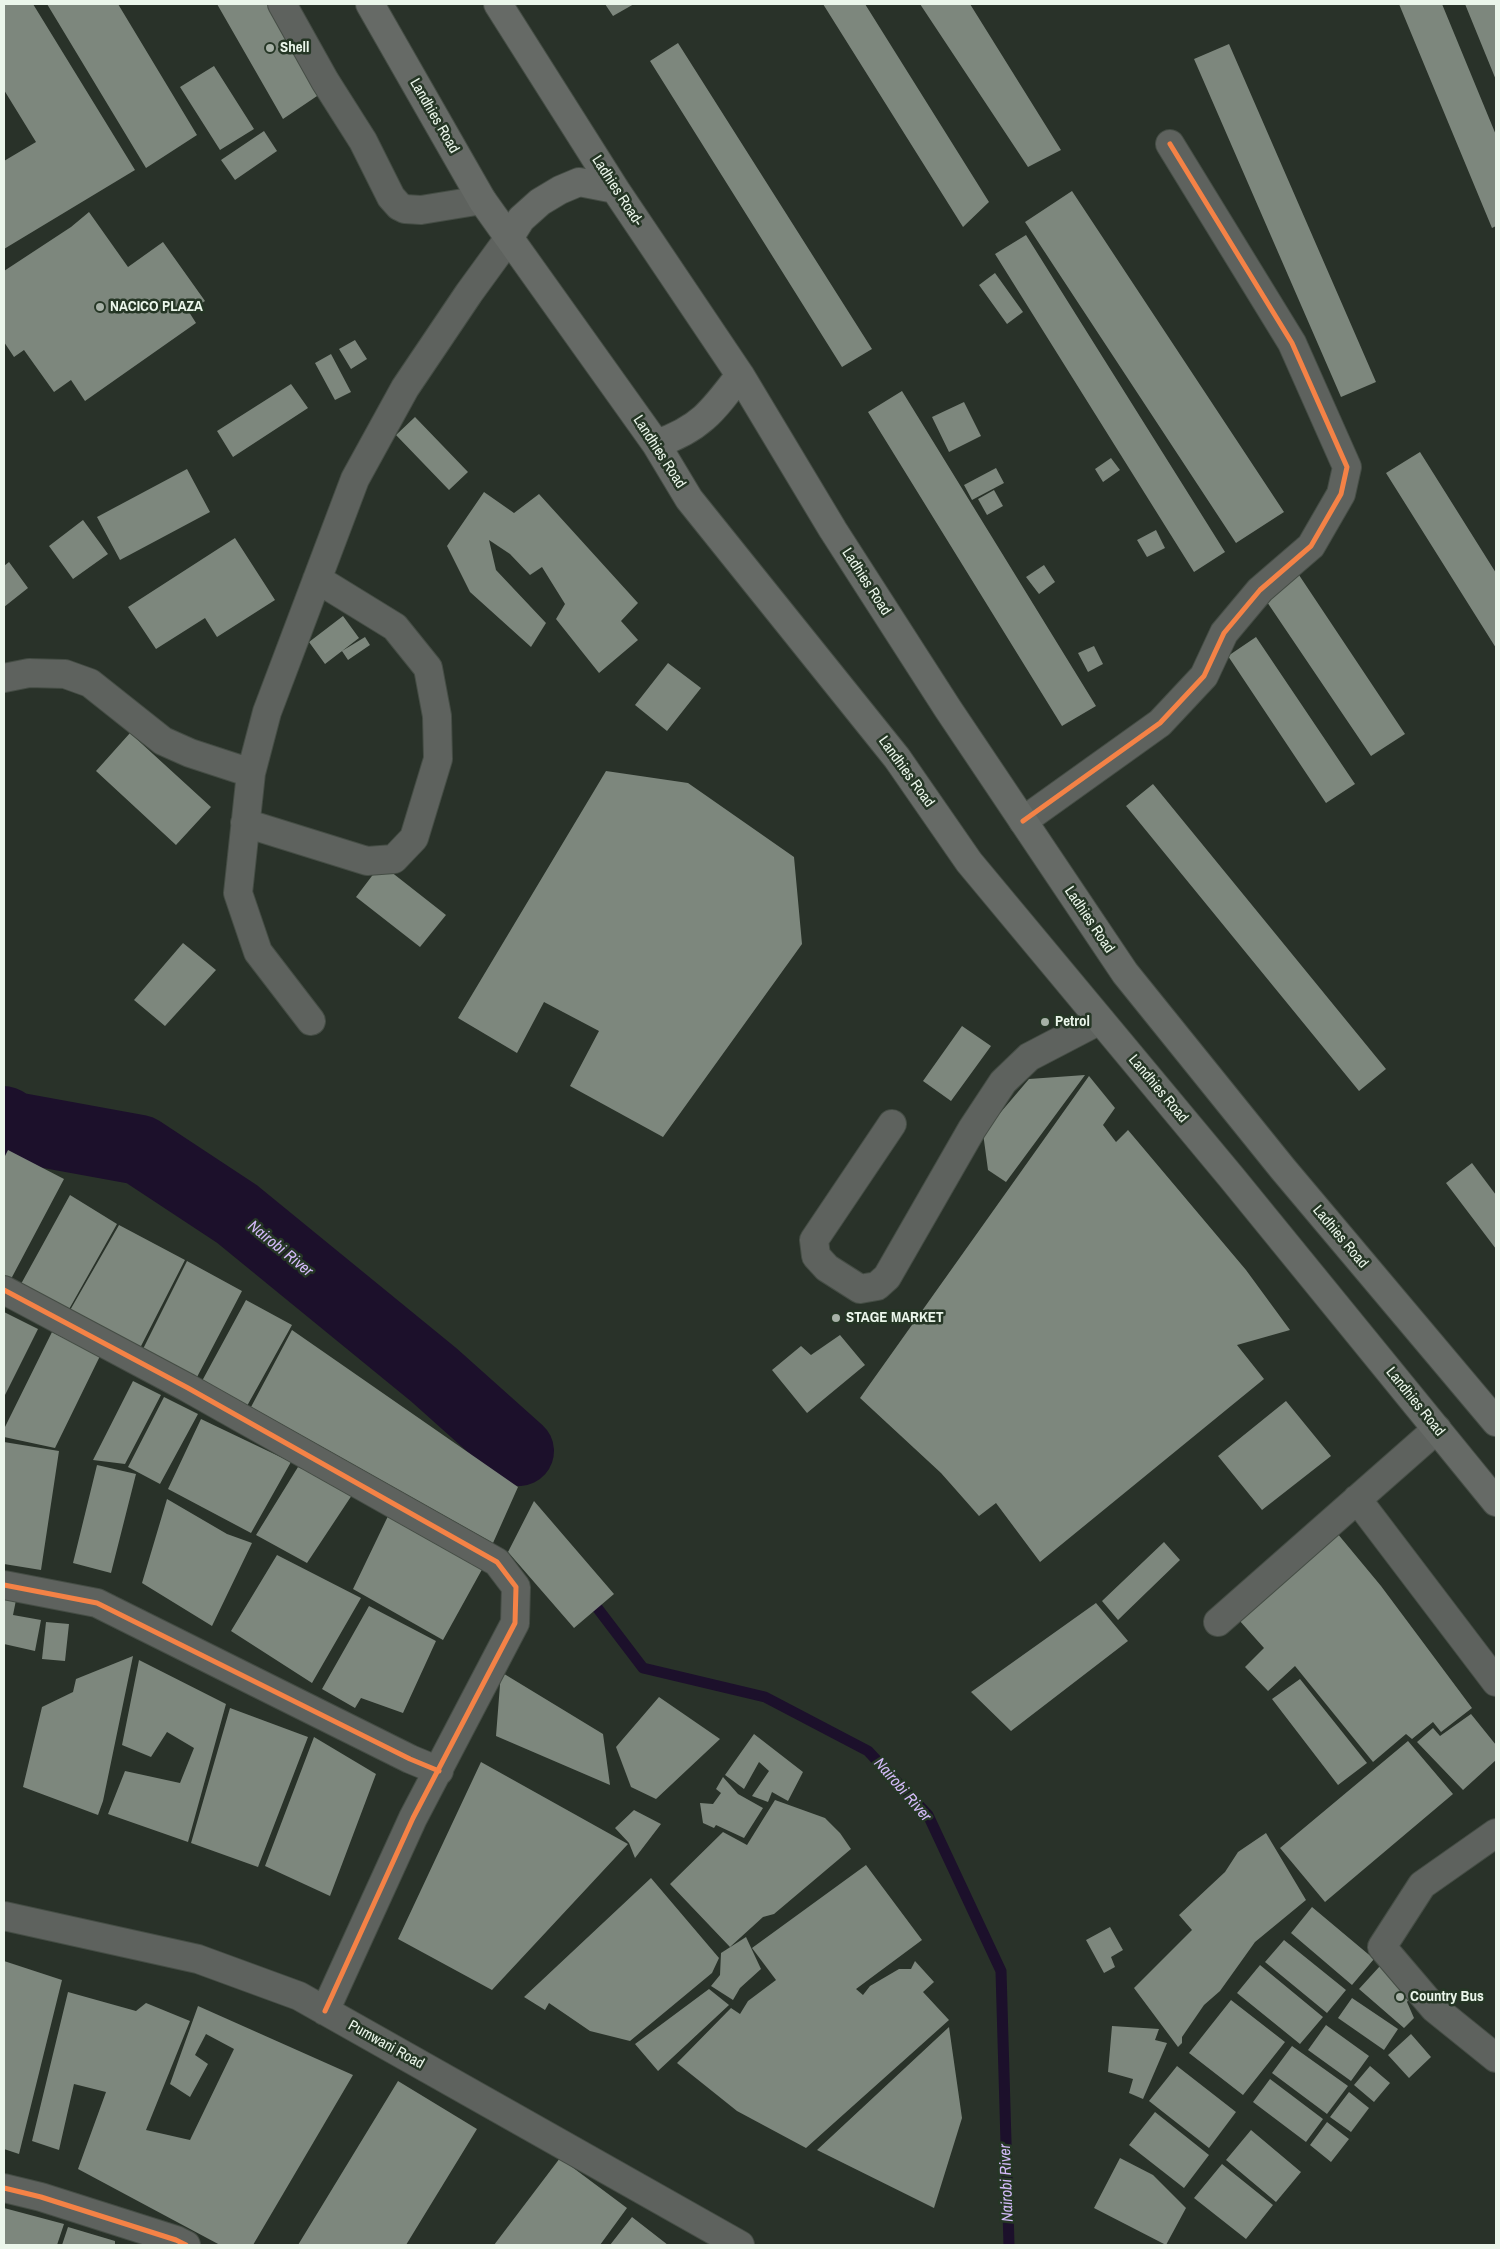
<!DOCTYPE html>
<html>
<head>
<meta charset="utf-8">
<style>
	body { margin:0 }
	#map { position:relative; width:1500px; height:2249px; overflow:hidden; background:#293229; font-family:"Archivo Narrow",sans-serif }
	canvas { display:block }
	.frame { position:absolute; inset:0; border:5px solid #ebf6eb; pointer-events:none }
</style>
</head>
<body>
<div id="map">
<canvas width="1500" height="2249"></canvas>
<div class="frame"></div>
</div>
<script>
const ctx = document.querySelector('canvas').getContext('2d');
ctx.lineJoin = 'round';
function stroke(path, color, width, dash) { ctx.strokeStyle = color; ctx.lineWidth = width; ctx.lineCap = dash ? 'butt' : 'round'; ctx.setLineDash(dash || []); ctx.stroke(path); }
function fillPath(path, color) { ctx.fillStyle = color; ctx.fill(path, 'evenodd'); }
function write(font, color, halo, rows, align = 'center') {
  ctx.font = font + ' "Archivo Narrow",sans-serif'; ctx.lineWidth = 5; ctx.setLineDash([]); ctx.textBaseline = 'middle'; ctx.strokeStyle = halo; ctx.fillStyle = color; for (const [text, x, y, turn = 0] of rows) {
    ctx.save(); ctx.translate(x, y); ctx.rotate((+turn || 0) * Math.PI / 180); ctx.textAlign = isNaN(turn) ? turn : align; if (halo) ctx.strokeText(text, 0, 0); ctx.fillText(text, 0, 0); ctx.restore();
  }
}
stroke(new Path2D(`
	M589,1597L643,1668L765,1697L868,1751L928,1815L1001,1971L1009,2245`), '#1c102b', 11);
stroke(new Path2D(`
	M4,1121L14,1127L140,1150L237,1214L434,1375L519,1451`), '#1c102b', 70);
fillPath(new Path2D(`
	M4,4H33L135,170L4,249V161L36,142L4,90Z
	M47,4H118L197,135L146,168Z
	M217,4H274L323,92L283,119Z
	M605,4H634L613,16Z
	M823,4H865L989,202L963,227Z
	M920,4H970L1061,150L1028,167Z
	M1399,4H1442L1496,135V226L1492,228Z
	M1465,4H1496V80Z
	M678,43L872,349L842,367L650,61Z
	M1229,44L1376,382L1341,397L1194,59Z
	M214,66L254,129L220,150L180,87Z
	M264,131L277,151L235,180L221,160Z
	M1072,191L1284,512L1236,543L1025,222Z
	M89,212L128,267L163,242L205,301L189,312L196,323L85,401L71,380L54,392L24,350L14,357L4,342V271L71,227Z
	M1026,235L1225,552L1194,572L995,254Z
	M995,273L1023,312L1007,324L979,285Z
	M355,340L367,359L351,369L339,349Z
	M331,354L351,392L335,400L315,363Z
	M291,384L308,408L233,457L217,431Z
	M902,391L1096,706L1062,726L868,412Z
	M964,402L981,436L949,452L932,417Z
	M415,417L468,472L449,490L396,435Z
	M1420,452L1496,573V648L1386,473Z
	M1111,458L1120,470L1103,482L1095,469Z
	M996,468L1004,483L972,500L964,485Z
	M187,469L210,512L120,560L97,517Z
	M994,490L1003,506L987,515L978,499Z
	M484,492L514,513L539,494L638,603L621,621L638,640L599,673L556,619L565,604L542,567L530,575L510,554L489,540L496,570L546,623L531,647L470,592L447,546Z
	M83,520L108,554L73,579L49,546Z
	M1156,530L1165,548L1147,557L1137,540Z
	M235,538L275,600L217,637L205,618L156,649L128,607Z
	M9,562L28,588L4,607V566Z
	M1044,565L1055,582L1039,594L1026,577Z
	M1299,575L1405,734L1371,756L1265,599Z
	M343,616L359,638L325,664L309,642Z
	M365,637L370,645L348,660L342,651Z
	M1256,637L1355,784L1326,803L1228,656Z
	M1094,646L1103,664L1088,672L1078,653Z
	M668,663L701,688L667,731L635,705Z
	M130,733L211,807L176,845L96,771Z
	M606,771L688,783L794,857L802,944L663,1137L570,1086L599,1031L544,1002L517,1053L458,1018Z
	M1153,784L1386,1069L1359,1091L1126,806Z
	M381,864L446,915L420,947L356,897Z
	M183,943L216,970L165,1026L134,1000Z
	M962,1026L991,1046L951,1101L923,1081Z
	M1085,1075L1006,1182L988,1170L983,1133L1029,1079Z
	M1089,1076L1115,1108L1103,1125L1116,1142L1128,1130L1246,1270L1290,1330L1237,1345L1264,1379L1040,1562L996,1503L979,1516L941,1473L860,1398Z
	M8,1150L64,1179L11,1279L4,1275V1158Z
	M1472,1163L1496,1195V1249L1446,1183Z
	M70,1195L117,1224L68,1311L21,1284Z
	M119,1225L185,1260L139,1350L69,1312Z
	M187,1261L242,1291L196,1379L142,1351Z
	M246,1300L292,1325L247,1406L202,1381Z
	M4,1312L38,1329L4,1397Z
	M292,1330L518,1487L493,1543L251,1407Z
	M52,1332L100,1356L55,1448L4,1437V1429Z
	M840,1335L865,1365L807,1413L772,1370L801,1346L811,1355Z
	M133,1381L161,1395L125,1464L93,1460Z
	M164,1397L198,1414L160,1484L128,1467Z
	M1286,1401L1331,1456L1262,1510L1218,1456Z
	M201,1419L291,1462L251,1533L168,1489Z
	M4,1442L59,1451L41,1570L4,1564Z
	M97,1465L136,1474L111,1573L73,1563Z
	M298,1467L354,1492L307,1563L256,1535Z
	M167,1499L227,1534L252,1543L212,1626L142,1583Z
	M534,1501L614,1594L574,1628L508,1552Z
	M389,1514L485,1564L443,1640L353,1589Z
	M1337,1533L1381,1586L1472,1708L1441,1732L1433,1722L1412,1739L1406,1734L1373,1762L1295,1666L1268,1691L1245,1667L1264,1648L1239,1620Z
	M1164,1542L1180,1560L1118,1620L1102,1601Z
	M277,1555L361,1598L312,1683L231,1631Z
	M4,1598L16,1600L13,1615L41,1620L35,1651L4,1644Z
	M1096,1603L1128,1641L1011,1731L971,1692Z
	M369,1606L436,1641L403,1713L361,1698L355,1708L322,1689Z
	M46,1622L69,1624L65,1661L42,1659Z
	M133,1656L103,1801L98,1815L23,1787L42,1707L73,1692L76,1679Z
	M139,1660L226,1704L188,1842L108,1814L125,1771L180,1783L194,1748L167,1732L151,1757L122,1745Z
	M501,1672L603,1734L610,1785L496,1736Z
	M1300,1679L1367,1763L1338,1785L1272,1699Z
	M659,1697L720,1739L656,1799L631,1787L616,1747Z
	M230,1708L308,1737L258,1867L191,1843Z
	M1471,1714L1496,1745V1760L1463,1790L1417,1742L1433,1728L1440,1736Z
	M754,1734L803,1772L788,1801L772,1792L768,1802L752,1796L769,1771L759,1762L744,1789L725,1775Z
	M314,1737L376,1774L330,1896L265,1866Z
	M1408,1741L1453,1794L1325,1902L1280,1848Z
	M481,1762L628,1844L492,1990L398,1939Z
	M723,1777L738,1794L763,1808L744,1838L716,1825L714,1828L703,1823L700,1803L713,1804L721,1793L716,1789Z
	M775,1800L825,1818L840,1833L851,1849L774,1914L763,1917L730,1947L670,1884L723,1832L747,1845Z
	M634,1810L661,1824L635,1858L629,1843L615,1828Z
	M1266,1833L1306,1900L1255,1942L1220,1991L1204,2005L1182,2037V2043L1178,2047L1134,1988L1192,1930L1179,1915L1225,1872L1238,1852Z
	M866,1865L922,1940L856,1989L863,1995L870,1986L899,1969H911L915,1961L934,1982L923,1992L949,2020L806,2148L737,2111L677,2063L731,2008L740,2014L748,2001L776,1980L752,1948Z
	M651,1878L719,1958L712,1973L630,2041L590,2031L549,2003L545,2010L524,1997Z
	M1312,1907L1374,1959L1352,1985L1291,1933Z
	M1110,1927L1123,1950L1111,1957L1115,1967L1104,1973L1086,1940Z
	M746,1937L761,1969L740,1988L733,2000L711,1986L720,1975L721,1953Z
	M1284,1940L1346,1990L1327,2013L1265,1962Z
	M4,1961L62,1980L19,2154L4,2149Z
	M1260,1965L1323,2017L1300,2044L1237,1993Z
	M1380,1966L1412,1994L1407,2002L1414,2018L1404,2028L1359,1989Z
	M709,1989L729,2005L658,2071L635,2044Z
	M68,1992L136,2011L146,2003L190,2021L146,2130L190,2140L234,2049L206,2034L195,2055L208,2064L190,2097L170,2084L198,2006L353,2075L253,2245H220L78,2169L106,2092L74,2084L59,2150L32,2141Z
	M1352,1998L1398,2029L1384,2050L1338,2018Z
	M1231,2000L1285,2042L1243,2095L1189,2053Z
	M1326,2025L1369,2056L1351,2081L1308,2050Z
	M1112,2026L1159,2029L1155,2040L1167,2043L1143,2099L1129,2093L1133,2079L1108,2072Z
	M949,2027L962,2118L934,2208L817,2150Z
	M1411,2034L1431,2057L1409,2078L1388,2055Z
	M1292,2046L1348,2086L1327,2114L1272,2073Z
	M1177,2066L1236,2112L1209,2148L1149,2101Z
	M1370,2066L1390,2083L1374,2102L1354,2085Z
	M1270,2079L1323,2119L1306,2142L1253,2102Z
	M398,2081L477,2129L406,2245H298Z
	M1349,2092L1369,2108L1351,2132L1330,2117Z
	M1155,2112L1209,2155L1184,2188L1129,2145Z
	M1327,2122L1349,2139L1331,2162L1310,2145Z
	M1251,2130L1301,2172L1276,2202L1226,2160Z
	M560,2158L627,2208L600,2245H494Z
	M1120,2158L1153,2175L1186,2208L1166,2245L1094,2208Z
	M1222,2164L1273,2205L1246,2239L1194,2198Z
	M4,2208L64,2224L57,2245H4Z
	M632,2217L668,2245H610Z
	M68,2227L115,2241V2245H62Z`), '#7d877d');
const minor = new Path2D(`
	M282,4L325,81L363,141L391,197L399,206L405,209L421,210L482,200
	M4,678L29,673L65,674L90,683L163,741L190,753L251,773
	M1023,821L1160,723L1204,676L1224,633L1260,590L1311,546L1341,494L1347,467L1292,343L1170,144
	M245,823L367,861L394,859L414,838L438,759L437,716L428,668L395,627L317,579
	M311,1021L258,952L238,893L251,773L267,712L355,479L405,388L469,293L509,238
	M892,1124L814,1240L816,1256L827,1268L860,1289L877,1286L887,1277L972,1129L1003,1082L1029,1057L1100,1020
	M4,1290L188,1388L497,1562L516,1587L515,1623L413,1818L325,2011
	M1357,1499L1496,1682
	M4,1585L97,1603L410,1759L439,1771
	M1218,1622L1437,1429
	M1496,1833L1422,1885L1382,1947L1434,2008L1496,2058
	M4,1916L198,1959L299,1996L740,2245
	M4,2188L41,2197L176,2240L186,2245`);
const major = new Path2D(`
	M370,4L482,200L656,444L689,499L897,758L969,862L1232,1178L1496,1502
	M498,4L615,189L740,375L833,530L948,709L1125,973L1283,1169L1496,1422
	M509,238L521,219L540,202L560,190L579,182L615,189
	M656,444C700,429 713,411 740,375`);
stroke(minor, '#454d45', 30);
stroke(major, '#454d45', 30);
stroke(minor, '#5e625e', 28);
stroke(major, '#666a66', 28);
stroke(new Path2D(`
	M1023,821L1160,723L1204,676L1224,633L1260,590L1311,546L1341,494L1347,467L1292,343L1170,144
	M4,1290L188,1388L497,1562L516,1587L515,1623L413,1818L325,2011
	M4,1585L97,1603L410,1759L439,1771
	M4,2188L41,2197L176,2240L186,2245`), '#f48246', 5);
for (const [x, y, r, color] of [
	[270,48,5,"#a7b1a7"],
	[100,307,5,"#a7b1a7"],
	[1045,1022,5,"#a7b1a7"],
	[836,1318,5,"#a7b1a7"],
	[1400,1997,5,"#a7b1a7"]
]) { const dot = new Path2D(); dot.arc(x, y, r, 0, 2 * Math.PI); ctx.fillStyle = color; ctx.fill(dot); stroke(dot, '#253625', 2); }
write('bold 15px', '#ebf6eb', '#253625', [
	["Shell",280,48],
	["NACICO PLAZA",110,307],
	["Petrol",1055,1022],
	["STAGE MARKET",846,1318],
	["Country Bus",1410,1997]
], 'left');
write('15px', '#ebf6eb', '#253625', [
	["Landhies Road",434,116,60],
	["Ladhies Road-",617,191,57],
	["Landhies Road",659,452,57],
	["Ladhies Road",866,582,57],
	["Landhies Road",906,772,54],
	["Ladhies Road",1089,920,56],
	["Landhies Road",1158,1089,50],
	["Ladhies Road",1340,1237,50],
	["Landhies Road",1415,1402,51],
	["Pumwani Road",386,2045,29]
]);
write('italic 16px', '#d3baf8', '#253625', [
	["Nairobi River",280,1249,39],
	["Nairobi River",902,1790,49],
	["Nairobi River",1007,2183,-92]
]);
</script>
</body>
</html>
